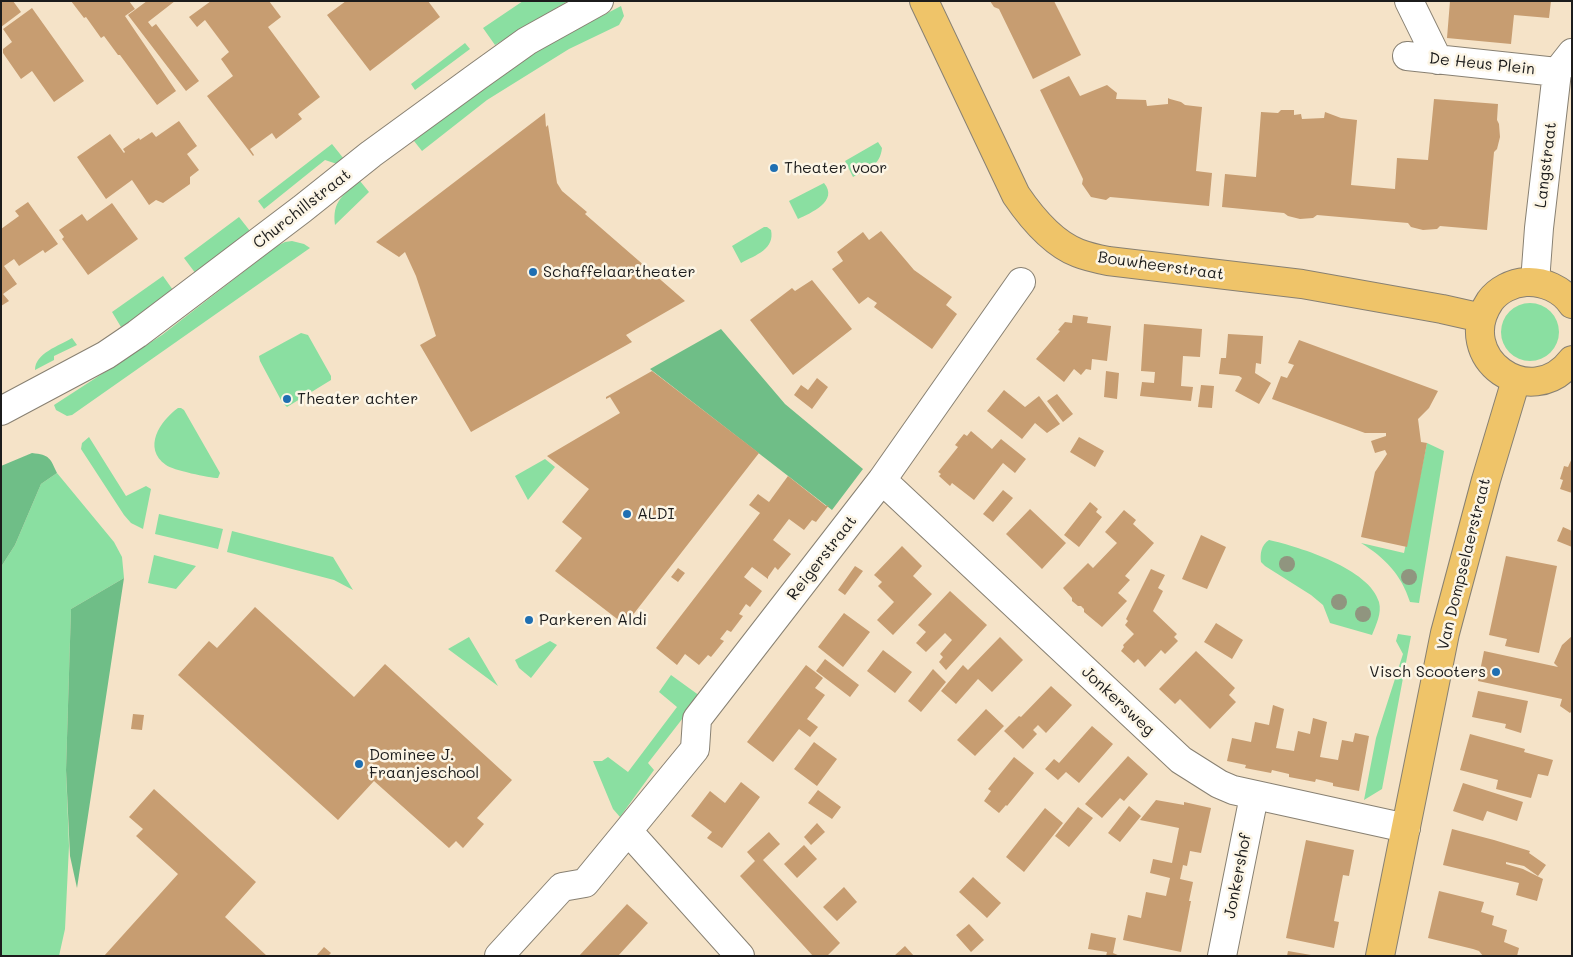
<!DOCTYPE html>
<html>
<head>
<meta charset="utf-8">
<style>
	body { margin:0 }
	#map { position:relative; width:1573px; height:957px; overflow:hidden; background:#f5e3c8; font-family:Mali,sans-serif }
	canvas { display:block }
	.frame { position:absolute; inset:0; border:2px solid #1c1c1c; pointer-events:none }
</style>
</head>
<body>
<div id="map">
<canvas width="1573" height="957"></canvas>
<div class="frame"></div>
</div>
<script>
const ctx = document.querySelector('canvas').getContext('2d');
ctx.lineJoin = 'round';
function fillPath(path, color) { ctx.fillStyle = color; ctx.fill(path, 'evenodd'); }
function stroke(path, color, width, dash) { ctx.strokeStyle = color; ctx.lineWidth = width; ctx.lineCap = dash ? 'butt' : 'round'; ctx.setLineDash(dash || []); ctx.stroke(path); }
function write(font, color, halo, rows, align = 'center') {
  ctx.font = font + ' Mali,sans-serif'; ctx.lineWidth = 5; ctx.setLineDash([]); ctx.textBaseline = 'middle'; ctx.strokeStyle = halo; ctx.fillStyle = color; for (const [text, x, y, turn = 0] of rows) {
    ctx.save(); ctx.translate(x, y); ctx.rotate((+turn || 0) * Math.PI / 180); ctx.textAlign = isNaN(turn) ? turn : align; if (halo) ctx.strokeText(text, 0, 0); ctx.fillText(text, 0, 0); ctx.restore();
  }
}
fillPath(new Path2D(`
	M523,1H568L495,45L483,28Z
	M621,6L624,16L619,25L569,49L487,100L422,151L414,141L477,90L550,43Z
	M465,43L470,49L415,90L411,84Z
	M878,142L882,148C880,166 868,169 853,177L845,161Z
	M332,144L344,159L337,164L325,160L264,209L258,201Z
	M360,181L369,192L335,225C332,201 343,195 360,181Z
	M824,183C839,201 811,213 798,219L789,201Z
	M239,217L250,231L196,274L184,258Z
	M764,227H767L771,230C775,249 756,255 741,263L732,246Z
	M292,241L304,244L310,248L72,415L67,416L56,410L54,405L162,335L277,246L285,242Z
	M163,276L173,290L143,313L121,327L112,312Z
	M1501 332a29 29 0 1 1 58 0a29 29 0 1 1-58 0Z
	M301,333L308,335L331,376V380L287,407L282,402L260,361L259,356Z
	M72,338L77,345L54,356V360L35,370C35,353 59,346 72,338Z
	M178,408H181L184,410L220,473L218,478C210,478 172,470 166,465C142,448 160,421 178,408Z
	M89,437L126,496L146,486L151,489L143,529L131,523L124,515L81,449L82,443Z
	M1427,443L1444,451L1419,603L1410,602C1401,574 1385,558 1361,543L1404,553Z
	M545,459L555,467L528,500L515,476Z
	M57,473L114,542L122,557L124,578L71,609L66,770L69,846L65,929L59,956H1V567L15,545L41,484Z
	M159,514L223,529L218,549L155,534Z
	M232,531L333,557L353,590L334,580L227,552Z
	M1269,540C1300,547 1370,569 1379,602C1382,613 1376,625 1372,635L1330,623L1323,605L1311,595L1265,566L1261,562C1260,554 1261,545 1269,540Z
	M154,555L196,566L176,589L148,583Z
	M1398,634L1411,636L1382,789L1364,800L1376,738L1403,654L1396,641Z
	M469,637L498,686L448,649Z
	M550,641L557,645L531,678L519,668L515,660Z
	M671,675L700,696L648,763L654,770L620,817L613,809L593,761H602L608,757L628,772L677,707L659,692Z`), '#8adfa1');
fillPath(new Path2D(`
	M721,329L785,404L863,469L832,510L650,369Z
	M32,453C50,455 50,458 57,473L41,484L15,545L1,567V466Z
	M124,578L77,888L70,856L66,770L71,609Z`), '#6fbe87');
fillPath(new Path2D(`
	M1,1H13L21,12L1,27Z
	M71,1H129L135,9L125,16L176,91L157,105L120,55H118L104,36L101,38L86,17L84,18Z
	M147,1H175L148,22L152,27L156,24L199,81L186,91L128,15Z
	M211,1H269L281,17L268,27L320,97L298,114L302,119L276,139L272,133L250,149L254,155L253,156L207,96L233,76L221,59L229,52L205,20L197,27L189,17Z
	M346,1H428L440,17L370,71L327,15Z
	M990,1H1054L1081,55L1033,79L999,9L994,7Z
	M1450,1H1551L1549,18L1514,15L1511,44L1447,38Z
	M32,8L84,81L54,102L32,71L21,79L3,53V49L12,42L3,29Z
	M1069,76L1080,96L1107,85L1117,93L1116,99L1146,100L1147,106L1168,104V98L1170,99L1181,102L1185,105L1202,107L1196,171L1212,173L1209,206L1110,197L1106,200L1091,197L1082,184L1083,179L1040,90Z
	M1434,99L1498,104L1497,120L1499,124L1500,137L1497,149L1494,152L1487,230L1440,226L1437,229L1423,230L1411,227L1408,223L1317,215L1313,218L1300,219L1288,216L1284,213L1222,207L1225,174L1256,177L1261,112L1278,113L1281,110H1294V115L1301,114L1302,119L1324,118L1325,112L1341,118L1357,120L1351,185L1395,189L1397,158L1428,160Z
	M545,113L546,127L548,125L557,183L562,191L587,212L585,214L685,301L626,335L632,342L471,432L420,345L436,336L416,276L405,252L399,257L376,242Z
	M179,121L197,146L187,154L199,170L190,177V184L163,203L156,200L149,205L132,180L106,199L77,157L110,134L124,153L125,152L123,149L139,138L140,140L152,132L156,137Z
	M28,202L58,244L45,253L43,250L19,266L14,259L4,266L17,284L3,294L9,301L1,306V229L19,216L15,211Z
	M112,203L138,239L88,275L62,239L64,237L59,230L82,214L87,221Z
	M881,231L914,270L952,297L946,305L957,314L932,349L874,307L877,303L868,297L859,304L832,269L843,261L837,252L863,232L869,240Z
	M812,280L852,329L793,375L750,320L792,288L795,291Z
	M1073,315L1088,317L1087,323L1111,326L1107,361L1092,359L1091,370L1086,369L1081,375L1074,369L1064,382L1036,359L1060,331L1058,330L1065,322L1072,323Z
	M1144,324L1202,329L1200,357L1183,356L1181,386L1193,387L1191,401L1140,396L1142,382L1154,383L1155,372L1141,371Z
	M1228,334L1263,336L1261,364L1256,363L1255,373L1271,383L1259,404L1235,391L1242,378L1239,376L1219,374L1221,358H1226Z
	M1299,340L1438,391L1429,408L1418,419L1421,442L1427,443L1407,547L1361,537L1375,472L1387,454L1385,450L1375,453L1371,441L1386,436V433H1365L1272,399L1281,376L1287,378L1294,365L1288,363Z
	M652,371L759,453L625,625L555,571L582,538L562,522L589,489L547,456L620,413L610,397L606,399V397Z
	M1106,371L1119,373L1117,399L1104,397Z
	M817,378L828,387L812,409L794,395L801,385L808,390Z
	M1201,385L1214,386L1212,408L1198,407Z
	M1004,390L1025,407L1039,396L1060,424L1047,433L1035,423L1022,439L987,411Z
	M1057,394L1073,414L1063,422L1047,401Z
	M971,431L992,449L1001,439L1026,459L1015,473L1003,463L974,500L952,483L950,486L939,476L941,474L938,472L958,447L955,445L964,434L967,436Z
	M1079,437L1104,451L1095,467L1070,452Z
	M1572,458V493L1560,489L1563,480L1560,479L1564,466L1568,467Z
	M788,476L826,506L829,505L816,522L812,520L804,530L789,519L773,540L791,554L778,570L775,567L768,577V579L752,567L744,577L762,591L750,607L746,604L739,614L743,616L731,632L727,630L720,639L724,641L711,657L708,655L699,665L685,654L677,665L656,648L760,513L749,505L758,494L769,502Z
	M1003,490L1013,498L993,522L983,514Z
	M1090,502L1098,509L1096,512L1102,517L1079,547L1064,535Z
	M1030,509L1066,543L1042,569L1006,534Z
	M1124,510L1136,520L1133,524L1154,543L1125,576L1130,580L1118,593L1127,601L1102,627L1084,612V609L1081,606H1078L1072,601V598L1063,588L1088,563L1093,568L1117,543L1105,532Z
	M1563,527L1572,531V547L1557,541Z
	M1201,535L1226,547L1207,589L1182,579Z
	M902,546L922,566L913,576L932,594L893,635L877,620L894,602L878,586L882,582L874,575Z
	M1506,556L1557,566L1539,653L1505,646L1507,639L1489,635Z
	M855,566L863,571L845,595L838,590Z
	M678,568L685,573L678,582L671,577Z
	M1151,569L1165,575L1158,588L1163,591L1153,611L1177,634L1174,637L1178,641L1165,654L1161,650L1145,667L1138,659L1134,663L1121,651L1124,647L1123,645L1134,634L1125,625L1128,621L1126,619Z
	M950,591L987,625L946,670L939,662L943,657L940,654L952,640L945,633L926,652L916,643L926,632L918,625Z
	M255,607L354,697L385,664L512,780L477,818L484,824L463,848L456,841L449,848L374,781L338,820L178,675L209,641L217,648Z
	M844,613L870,632L843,667L818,647Z
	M1216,623L1243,640L1232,659L1204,642Z
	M1572,636V711L1570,713L1560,706L1562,699L1478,681L1484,651L1558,667L1554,663L1562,645Z
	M1000,637L1023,660L992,692L978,679L956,704L941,691L963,665L968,670Z
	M883,650L912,672L895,693L867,671Z
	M1196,651L1235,688L1229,695L1236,702L1210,729L1180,699L1175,704L1159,689Z
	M825,659L859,685L850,697L816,671Z
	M806,665L823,678L815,688L825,695L807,719L818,727L810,737L799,729L773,762L747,742Z
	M933,669L946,682L921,712L908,701Z
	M1051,686L1072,705L1046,733L1038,725L1033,730L1037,734L1023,749L1004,731L1019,716L1021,717Z
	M1478,691L1528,701L1521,733L1505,728L1506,724L1472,717Z
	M1273,705L1284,709L1276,748L1294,751L1298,731L1310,734L1313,718L1327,722L1320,757L1338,760L1342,740L1353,742L1355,733L1369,736L1359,791L1333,786V783L1316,779L1315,782L1289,777V774L1272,770L1271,773L1245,768L1246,765L1227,761L1232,738L1251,742L1255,722L1269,725Z
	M986,709L1004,726L975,756L957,740Z
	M133,714L144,715L142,730L131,729Z
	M1092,726L1113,744L1079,783L1066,772L1058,780L1045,769L1054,759L1059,763Z
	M1470,734L1525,749L1524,752L1553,760L1548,776L1538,774L1531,798L1496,789L1498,780L1460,770Z
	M814,742L837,759L817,786L794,769Z
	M1128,756L1148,774L1124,801L1120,798L1102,818L1085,804Z
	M1014,757L1034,773L1007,806L1006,805L999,813L984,801L991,791L988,789Z
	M741,782L760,797L722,848L707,838L712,832L691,816L710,791L725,803Z
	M1463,783L1523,802L1517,821L1487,811L1483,821L1453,811Z
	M154,789L256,882L225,917L267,956H104L178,874L136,836L143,829L129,817Z
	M818,790L841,807L832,819L808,803Z
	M1156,800L1184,805V802L1211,808L1201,853L1190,851L1187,866L1183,865L1180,879L1193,882L1189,901H1191L1181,952L1123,940L1128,915L1141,918L1146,892L1166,896L1170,878L1150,873L1153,859L1172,863L1179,828L1140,820Z
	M1129,806L1141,816L1120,842L1108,833Z
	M1078,807L1093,818L1069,847L1055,836Z
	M1045,808L1063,823L1024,872L1006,857Z
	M817,823L825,832L811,845L804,837Z
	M1452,829L1494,840L1530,851L1529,853L1546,865L1538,876L1524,866L1506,862V864L1523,869L1543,879L1537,901L1516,895L1519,883L1443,865Z
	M769,832L780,844L763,860L840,943L827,956H813L740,876L755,861L747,852Z
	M1306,840L1354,850L1349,876L1343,875L1334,921L1339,922L1334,948L1286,938Z
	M804,845L817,859L797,878L784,864Z
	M973,877L1001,903L987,918L959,892Z
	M844,887L857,902L837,921L823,907Z
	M1439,891L1484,902L1481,912L1494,916L1492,925L1507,930L1504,942L1519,948L1517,956H1483L1479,951L1473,949L1428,938Z
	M627,904L648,923L618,956H579Z
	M969,924L984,940L971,952L956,935Z
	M1091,933L1116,938L1113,953L1120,956H1106L1107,952L1088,949Z
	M905,946L914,956H894Z
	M324,947L331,953L328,956H316Z
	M1288,951L1311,955V956H1287Z`), '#c79d71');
const minor = new Path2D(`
	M1409,1L1438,60
	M1407,56L1557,72
	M1535,282L1539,228L1557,72L1572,53
	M1,411L106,355L137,334L302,209L371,154L478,76L527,41L599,1
	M882,480L1181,760L1219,784L1233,790L1406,828
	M628,831L740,956
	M499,956L562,887L585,883L695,749L697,719L882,480L1021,282
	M1222,956L1254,796`);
const major = new Path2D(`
	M924,1L1016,195C1031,217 1052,243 1078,253C1088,257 1098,259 1108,261L1302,284L1442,309L1482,318
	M1572,304C1562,289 1543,281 1526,282C1512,283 1498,290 1490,301C1452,357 1531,414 1572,360
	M1380,956L1445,633L1486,480L1516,380`);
stroke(minor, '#888072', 30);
stroke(major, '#888072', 30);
stroke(minor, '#fff', 28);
stroke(major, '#efc469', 28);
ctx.fillStyle = '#90957f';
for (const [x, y] of [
	[1287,564],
	[1409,577],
	[1339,602],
	[1363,614]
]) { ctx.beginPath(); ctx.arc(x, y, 8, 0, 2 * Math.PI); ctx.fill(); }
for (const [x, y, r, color] of [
	[774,168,5,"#1f6fb2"],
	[533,272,5,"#1f6fb2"],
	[287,399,5,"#1f6fb2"],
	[627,514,5,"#1f6fb2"],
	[529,620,5,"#1f6fb2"],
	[1496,672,5,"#1f6fb2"],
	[359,764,5,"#1f6fb2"]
]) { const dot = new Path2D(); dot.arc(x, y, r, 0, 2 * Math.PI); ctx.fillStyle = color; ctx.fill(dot); stroke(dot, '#fcf5e5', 2); }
write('16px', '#1c1c1c', '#fcf5e5', [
	["De Heus Plein",1482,64,6],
	["Langstraat",1546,165,-83],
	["Churchillstraat",302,209,-38],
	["Bouwheerstraat",1161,266,8],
	["Reigerstraat",822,558,-52],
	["Van Dompselaerstraat",1464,564,-76],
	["Jonkersweg",1118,701,43],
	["Jonkershof",1238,876,-79]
]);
write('16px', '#1c1c1c', '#fcf5e5', [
	["Theater voor",784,168],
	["Schaffelaartheater",543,272],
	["Theater achter",297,399],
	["ALDI",637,514],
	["Parkeren Aldi",539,620],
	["Visch Scooters",1486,672,"right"],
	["Dominee J.",369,755],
	["Fraanjeschool",369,773]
], 'left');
</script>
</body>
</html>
